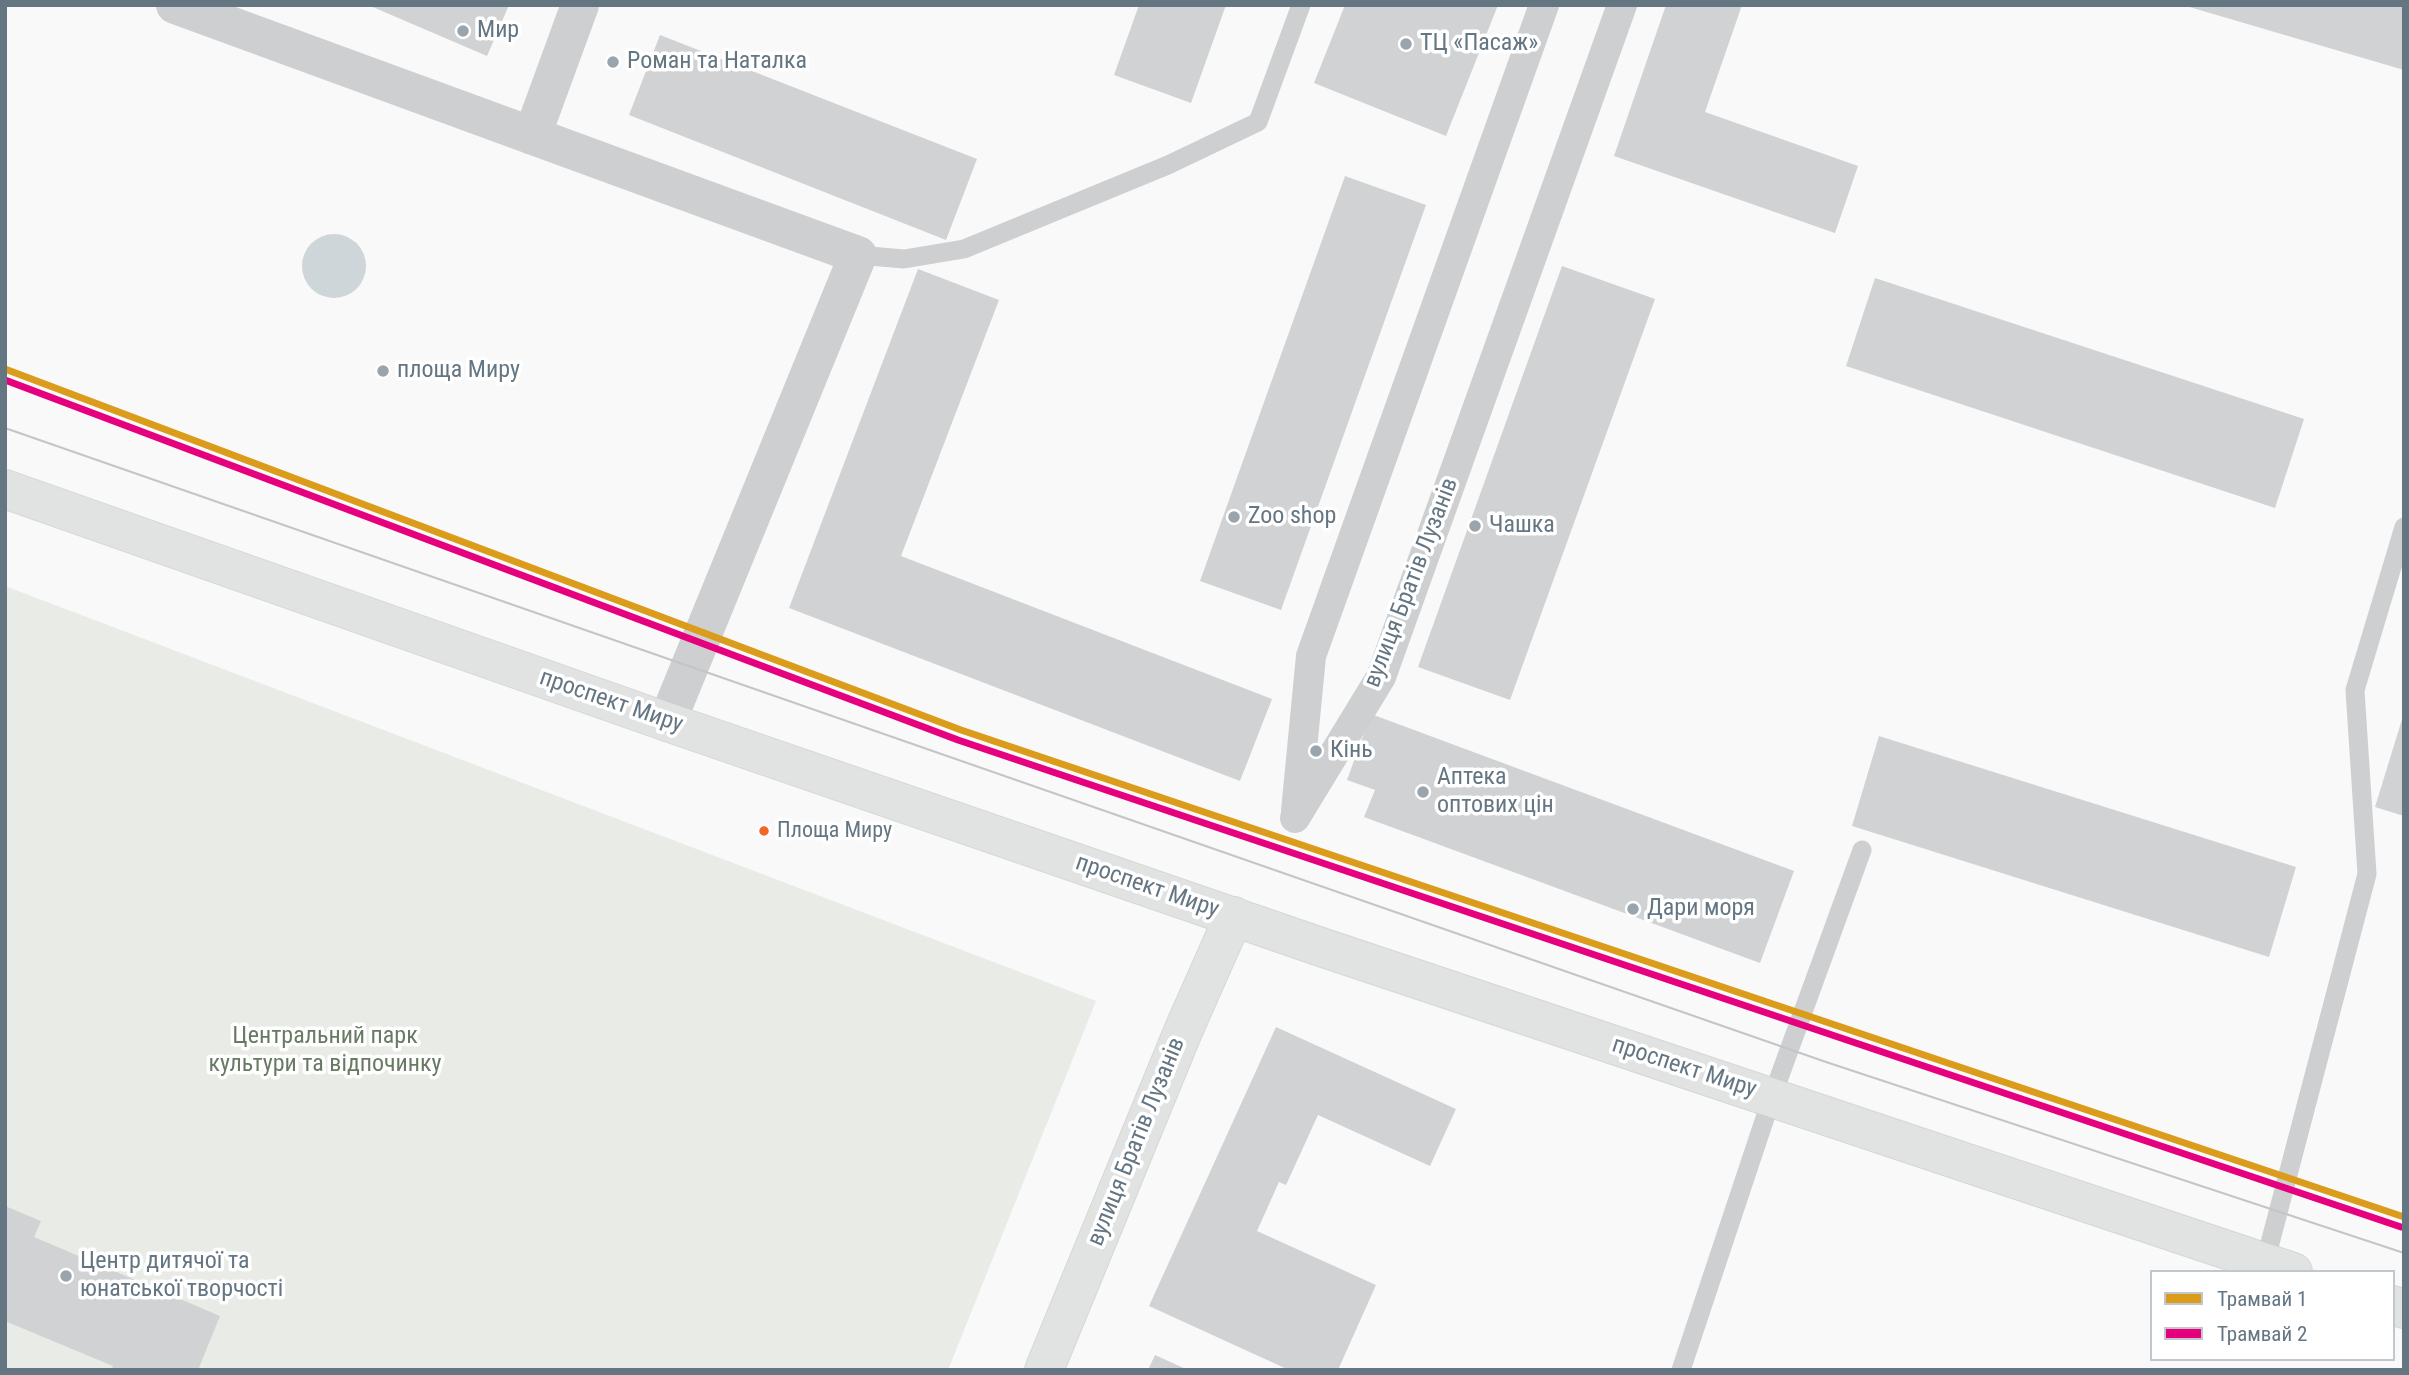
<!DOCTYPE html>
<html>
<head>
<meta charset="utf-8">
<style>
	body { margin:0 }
	#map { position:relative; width:2409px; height:1375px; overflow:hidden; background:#f9f9f9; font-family:"Roboto Condensed",sans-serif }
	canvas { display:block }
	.frame { position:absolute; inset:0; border:7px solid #657683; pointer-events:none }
	.legend { position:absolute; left:2150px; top:1270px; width:245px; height:91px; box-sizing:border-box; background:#fff; border:2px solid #c1c8cd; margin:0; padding:9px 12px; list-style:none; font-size:21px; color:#657683 }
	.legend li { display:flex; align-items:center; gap:14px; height:35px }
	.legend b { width:35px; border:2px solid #c1c8cd }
</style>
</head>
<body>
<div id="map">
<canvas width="2409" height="1375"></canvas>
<div class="frame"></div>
<ul class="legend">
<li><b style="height:9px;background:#da9c1a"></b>Трамвай 1</li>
<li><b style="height:9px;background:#e5007d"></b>Трамвай 2</li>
</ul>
</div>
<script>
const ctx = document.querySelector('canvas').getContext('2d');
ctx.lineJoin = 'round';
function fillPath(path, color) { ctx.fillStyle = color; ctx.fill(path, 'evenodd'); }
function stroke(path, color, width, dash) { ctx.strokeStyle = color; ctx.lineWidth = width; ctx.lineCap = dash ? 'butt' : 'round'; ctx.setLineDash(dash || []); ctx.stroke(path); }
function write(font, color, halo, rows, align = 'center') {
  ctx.font = font + ' "Roboto Condensed",sans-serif'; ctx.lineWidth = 7; ctx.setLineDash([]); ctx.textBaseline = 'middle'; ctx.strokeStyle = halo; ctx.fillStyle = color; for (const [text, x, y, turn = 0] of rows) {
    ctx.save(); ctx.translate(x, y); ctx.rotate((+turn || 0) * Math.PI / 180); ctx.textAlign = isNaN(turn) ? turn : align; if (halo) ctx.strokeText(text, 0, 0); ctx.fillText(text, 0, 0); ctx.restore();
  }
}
fillPath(new Path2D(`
	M5,586L1096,1001L948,1370H5Z`), '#e8ebe6');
fillPath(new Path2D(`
	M302 266a32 32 0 1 1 64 0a32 32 0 1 1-64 0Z`), '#ced6d9');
fillPath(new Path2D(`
	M368,5H509L487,56Z
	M1139,5H1226L1191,103L1114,75Z
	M1345,5H1498L1446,136L1314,83Z
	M1666,5H1742L1705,112L1858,166L1835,233L1614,156Z
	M2404,5V70L2186,6V5Z
	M660,35L977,159L946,240L629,115Z
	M1345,176L1426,205L1281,610L1200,581Z
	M1562,266L1655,299L1510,700L1418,667Z
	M918,269L999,300L901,556L1272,699L1240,781L789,608Z
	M1875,278L2304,419L2275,508L1846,366Z
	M1371,714L1794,871L1760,963L1364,817L1375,790L1347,780Z
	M2403,716H2404V816L2375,807Z
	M1879,736L2296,867L2269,957L1852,826Z
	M1276,1027L1456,1109L1430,1166L1318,1115L1286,1185L1279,1182L1257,1231L1376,1285L1338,1370H1289L1149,1306Z
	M5,1206L41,1221L34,1237L220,1316L198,1370H111L113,1366L5,1321Z
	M1155,1355L1188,1370H1148Z`), '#d0d2d3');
const secondary = new Path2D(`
	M1044,1370L1184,1029L1234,916`);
const primary = new Path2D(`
	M5,489L667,722L1318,946L2293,1272
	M2393,1305L2404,1309`);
stroke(secondary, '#d5d6d7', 40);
stroke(primary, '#d5d6d7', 40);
stroke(new Path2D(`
	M858,255L904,259L964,249L1168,165L1258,122L1301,5
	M2265,1262L2367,874L2355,690L2404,527
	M1681,1370L1772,1097L1862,850`), '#cecfd0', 19);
stroke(new Path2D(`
	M1296,811L1311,656L1544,5
	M1295,818L1381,677L1622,5`), '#cecfd0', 30);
stroke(new Path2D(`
	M175,5L858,255L667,722
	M532,136L580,5`), '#cecfd0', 38);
stroke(secondary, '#e1e2e2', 38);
stroke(primary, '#e1e2e2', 38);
stroke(new Path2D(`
	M5,428L1826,1062L2404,1253`), '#c3c5c6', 2);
stroke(new Path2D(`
	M5,369L961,730L2404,1217`), '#da9c1a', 7);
stroke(new Path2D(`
	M5,380L958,740L2401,1227`), '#e5007d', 7);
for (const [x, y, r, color] of [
	[463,31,7,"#99a4ac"],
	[1406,44,7,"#99a4ac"],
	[613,62,7,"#99a4ac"],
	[383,371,7,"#99a4ac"],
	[1234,517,7,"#99a4ac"],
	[1475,526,7,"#99a4ac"],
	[1316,751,7,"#99a4ac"],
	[1423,792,7,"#99a4ac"],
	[764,831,6,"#f26522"],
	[1633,909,7,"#99a4ac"],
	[66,1276,7,"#99a4ac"]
]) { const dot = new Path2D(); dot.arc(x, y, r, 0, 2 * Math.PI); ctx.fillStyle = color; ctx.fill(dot); stroke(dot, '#fff', 2.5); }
write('22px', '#657683', '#fff', [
	["Площа Миру",777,831]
], 'left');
write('24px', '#657683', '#fff', [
	["Мир",477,31],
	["ТЦ «Пасаж»",1420,44],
	["Роман та Наталка",627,62],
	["площа Миру",397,371],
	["Zoo shop",1248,517],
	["Чашка",1489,526],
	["Кінь",1330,751],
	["Аптека",1437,778],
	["оптових цін",1437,806],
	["Дари моря",1647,909],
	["Центр дитячої та",80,1262],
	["юнатської творчості",80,1290]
], 'left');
write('24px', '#657683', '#fff', [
	["вулиця Братів Лузанів",1412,583,-69],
	["проспект Миру",611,702,19],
	["проспект Миру",1147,887,19],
	["проспект Миру",1684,1068,18],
	["вулиця Братів Лузанів",1137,1142,-68]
]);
write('24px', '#687a64', '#fff', [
	["Центральний парк",325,1037],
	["культури та відпочинку",325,1065]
]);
</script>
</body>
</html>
